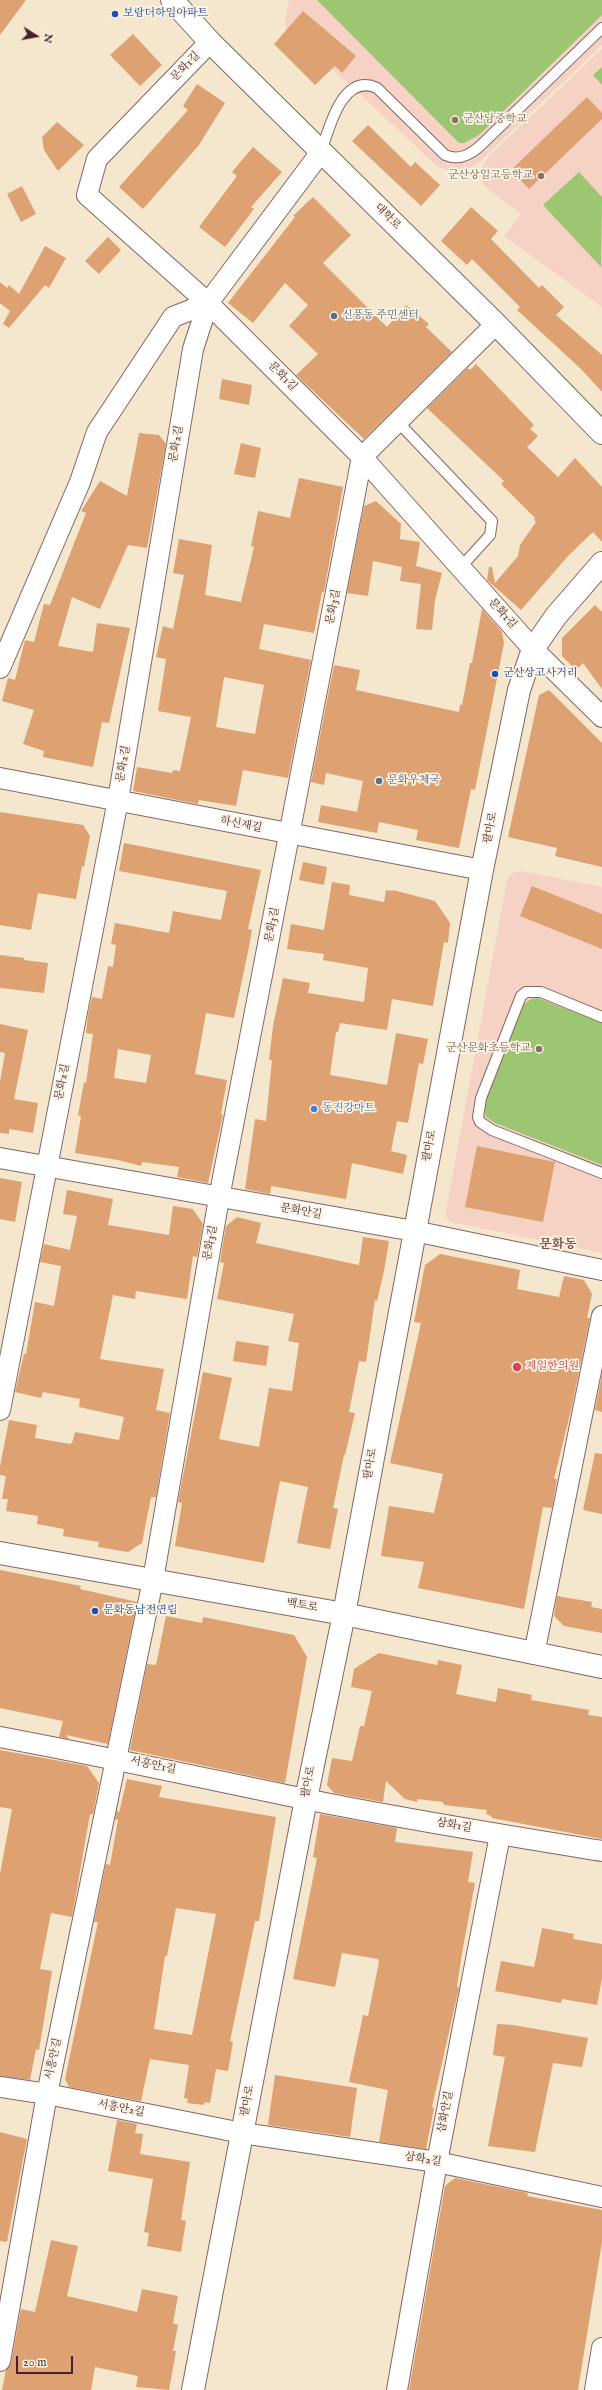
<!DOCTYPE html>
<html>
<head>
<meta charset="utf-8">
<style>
	body { margin:0 }
	#map { position:relative; width:602px; height:2390px; overflow:hidden; background:#f4e7cd; font-family:"IM FELL English",serif }
	canvas { display:block }
	.north { position:absolute; left:16px; top:16px; width:40px; height:40px; -webkit-text-stroke:3px #fcf5e5; paint-order:stroke; rotate:101deg; font-size:11px; font-weight:700; line-height:16px; text-align:center; color:#4a1f2b }
	.north::after { content:''; display:block; margin:auto; width:14px; height:18px; background:#4a1f2b; clip-path:polygon(50% 0,100% 100%,50% 72%,0 100%) }
	.scale { position:absolute; left:16px; top:2356px; width:57px; height:18px; box-sizing:border-box; border:2px solid #4a1f2b; border-top:0; padding-left:5px; font-size:12px; line-height:14px; white-space:nowrap; color:#4a1f2b; -webkit-text-stroke:3px #fcf5e5; paint-order:stroke }
</style>
</head>
<body>
<div id="map">
<canvas width="602" height="2390"></canvas>
<div class="north">N</div>
<div class="scale">20 m</div>
</div>
<script>
const ctx = document.querySelector('canvas').getContext('2d');
ctx.lineJoin = 'round';
function fillPath(path, color) { ctx.fillStyle = color; ctx.fill(path, 'evenodd'); }
function stroke(path, color, width, dash) { ctx.strokeStyle = color; ctx.lineWidth = width; ctx.lineCap = dash ? 'butt' : 'round'; ctx.setLineDash(dash || []); ctx.stroke(path); }
function write(font, color, halo, rows, align = 'center') {
  ctx.font = font + ' "IM FELL English","Noto Serif KR",serif'; ctx.lineWidth = 3.5; ctx.setLineDash([]); ctx.textBaseline = 'middle'; ctx.strokeStyle = halo; ctx.fillStyle = color; for (const [text, x, y, turn = 0] of rows) {
    ctx.save(); ctx.translate(x, y); ctx.rotate((+turn || 0) * Math.PI / 180); ctx.textAlign = isNaN(turn) ? turn : align; if (halo) ctx.strokeText(text, 0, 0); ctx.fillText(text, 0, 0); ctx.restore();
  }
}
fillPath(new Path2D(`
	M289,0H602V45L476,165L466,169L447,170L438,167L347,82L286,30L285,21Z
	M602,49V307L504,236L521,214L488,189L482,182L481,174L483,165L490,155Z
	M522,871L602,887V1253L451,1222L445,1216L507,880L512,873Z`), '#f6d2c5');
fillPath(new Path2D(`
	M317,0H602V15L479,135L464,143H459Z
	M602,67V85L593,75Z
	M579,172L602,197L601,267L543,205Z
	M538,998L602,1023V1165L495,1123L486,1117C480,1095 515,1029 524,1004L531,999Z`), '#9cc672');
fillPath(new Path2D(`
	M0,0H26L0,35Z
	M303,11L356,56L342,73L335,66L315,85L274,44Z
	M133,34L162,65L140,86L110,55Z
	M197,84L225,103L199,145L143,209L119,187L188,110L183,106Z
	M587,97L602,113V119L529,189L511,170Z
	M57,122L84,145L58,171L44,150L42,137Z
	M368,125L411,167L415,162L440,185L421,206L352,141Z
	M253,147L282,172L251,207L254,209L225,247L199,227L237,176L232,172Z
	M22,186L36,214L21,222L7,194Z
	M313,197L351,235L323,263L387,327L406,305L429,324L426,327L452,352L364,439L296,375L318,354L289,326L308,305L285,283L253,323L228,303L295,217L293,216Z
	M471,207L498,231L491,239L539,288L542,285L564,307L556,315L602,355V392L581,369L517,310L520,307L472,259L467,265L441,241Z
	M108,237L121,250L99,274L85,261Z
	M45,246L66,258L49,288L45,285L9,328L3,324L10,311L0,303V282L7,288L9,285L19,294Z
	M476,364L534,425L530,429L538,436L527,447L558,477L575,458L602,487V542L593,532L568,556L521,610L487,580L489,567H492L495,583L518,556L520,545L536,522L534,520L535,518L501,484L504,481L427,408L468,368L470,370Z
	M222,379L252,385L249,405L219,399Z
	M139,433L159,435L166,444L147,548L128,545L100,609L72,597L58,646L93,652L97,623L130,628L109,723L102,722L93,767L43,757L44,751L23,744L34,710L2,701L8,678L15,680L25,640L34,642L44,604L50,605L86,513L81,511L100,481L127,496Z
	M241,443L261,448L255,478L234,474Z
	M299,478L343,487L324,592H322L314,633L264,624L259,649L311,660L288,778L243,770L236,806L199,800L198,804L133,791L137,767L172,773L173,770L180,771L191,717L158,711L166,659L156,657L163,626L173,629L184,575L173,573L179,539L212,545L205,595L241,602L254,547L251,546L258,511L290,518ZM224,677L264,685L255,734L216,727Z
	M376,501L401,524L400,539L420,542L416,566L442,573L435,600L432,630L416,629L421,584L400,581L402,567L373,561L368,596L347,593L364,506Z
	M595,605L602,612V689L583,663L576,670L562,656V638Z
	M482,609L502,632L504,643L475,790L471,789L459,848L416,840L418,830L379,822L377,833L318,822L321,805L357,812L363,781L326,773L324,785L311,782L334,665L360,670L356,690L459,712L460,705H462L470,663H472Z
	M549,690L602,743V867L555,856L557,848L508,837L539,695Z
	M0,812L83,825L90,836L84,867L82,866L76,899L38,893L31,930L0,925Z
	M124,843L261,870L248,929L252,930L249,947L234,1018L206,1013L195,1074L227,1080L221,1114L223,1115L208,1183L177,1177L179,1167L142,1162L141,1166L118,1160L75,1153L81,1116L78,1115L84,1082L86,1083L93,1034L86,1033L88,1015L92,997L102,999L108,966L113,967L116,945L111,944L115,923L169,933L173,911L221,920L227,891L119,871ZM118,1049L151,1055L146,1083L114,1078Z
	M303,862L327,867L324,885L299,880Z
	M332,882L350,885L349,895L384,902L386,890L393,891V890L435,901L450,923L448,943L444,942L433,1006L392,999L387,1030L340,1023L338,1032H336L330,1075L387,1085L396,1033L428,1039L423,1064L419,1063L408,1123L397,1121L391,1151L407,1155L403,1174L352,1163L346,1199L271,1186L270,1194L245,1189L255,1119L266,1121L272,1060H269L273,1026L283,978L310,983L308,993L364,1002L368,968L323,960L324,954L287,949L291,924L324,930Z
	M532,886L602,914V949L520,916Z
	M0,955L24,958V960L48,963L44,993L0,988Z
	M0,1024L28,1030L14,1099L38,1103L33,1133L9,1129V1134L0,1133V1082L5,1053L0,1052Z
	M477,1146L555,1162L543,1222L465,1207Z
	M0,1178L22,1182L15,1222L0,1219Z
	M67,1190L113,1199L108,1225L169,1235L173,1206L193,1209L203,1224L197,1257L193,1256L187,1299L136,1291L135,1299L113,1295L100,1359L164,1369L156,1410L170,1413L156,1497H151L142,1543L128,1552L98,1547L99,1542L63,1536L64,1529L37,1524L38,1516L6,1511L8,1499H2L6,1476L0,1475V1467L9,1420L37,1425L35,1438L70,1444L72,1443L75,1432L119,1440L124,1417L79,1407L80,1399L43,1392L41,1398L15,1392L24,1354H26L35,1302L54,1306L61,1266L40,1262L44,1244L70,1250L77,1216L63,1214Z
	M237,1217L261,1223L256,1243L359,1265L363,1237L389,1241L384,1271L377,1301L375,1300L366,1362L359,1361L349,1412L355,1413L345,1455H344L333,1508L338,1509L330,1549L297,1543L308,1487L280,1481L264,1563L175,1546L182,1503L178,1502L203,1372L232,1378L219,1439L259,1447L269,1388L292,1391L299,1343L288,1341L294,1314L217,1299L224,1263L220,1262L226,1226Z
	M440,1254L520,1270L517,1289L559,1297L564,1276L584,1280L592,1294L587,1318H590L572,1406L554,1479H557L552,1508L543,1507L524,1609L418,1588L424,1562L381,1556L389,1506L434,1513L443,1474L390,1463L421,1323L414,1322L425,1265Z
	M236,1341L269,1346L266,1366L233,1361Z
	M602,1374V1412L595,1410Z
	M595,1453L602,1454V1514L583,1510Z
	M0,1570L81,1586L80,1589L137,1602L108,1744L66,1735L69,1739L59,1737L63,1721L0,1708Z
	M557,1596L592,1602L591,1607L602,1609V1633L564,1626L554,1616Z
	M166,1616L202,1623L203,1617L294,1635L307,1657L285,1783L130,1750L147,1664L156,1665Z
	M379,1653L437,1665L438,1660L462,1665L456,1694L496,1702L498,1688L532,1695L531,1700L589,1710L588,1715L602,1717V1839L492,1818L491,1816L486,1814L487,1810L444,1805L443,1802L417,1799V1802L405,1799L386,1781L383,1802L334,1793L327,1785L332,1758L352,1761L360,1726H364L372,1691L351,1687L354,1669Z
	M0,1750L87,1766L99,1783L93,1814H90L72,1917L51,1913L40,1969L52,1971L39,2050L36,2049L30,2080L0,2076V1874L12,1809L0,1807Z
	M127,1779L162,1786L159,1797L276,1817L259,1921H255L230,2041L233,2042L228,2071L216,2069L210,2103L205,2102L204,2105L187,2103L188,2099L184,2098L189,2065L150,2059L141,2101L69,2087L65,2079L98,1922H94L106,1864L110,1865L118,1820L115,1819L117,1810L119,1813ZM176,1908L216,1914L192,2035L154,2029L165,1956H167Z
	M320,1814L397,1828L395,1842L473,1852L468,1882L475,1883L462,1953L457,1987L459,1988L432,2107L434,2108L426,2149L379,2142L388,2090L349,2082L363,2015L368,2016L379,1962L378,1959L342,1953L335,1987L293,1979L317,1858L313,1857Z
	M542,1928L574,1934L573,1939L602,1944V1978L597,2005L562,1999L561,2003L495,1991L501,1961L534,1967Z
	M497,2024L513,2025L588,2038L582,2067L553,2063L535,2152L488,2146L505,2057L493,2055Z
	M275,2075L357,2088L350,2137L268,2125Z
	M117,2120L137,2124L135,2133L143,2134L140,2154L190,2162L181,2220L186,2221L181,2252L147,2246L149,2233L144,2232L153,2179L108,2171Z
	M0,2132L27,2139L7,2242L0,2241Z
	M455,2178L528,2193L527,2196L602,2210V2242L578,2390H409L445,2186Z
	M51,2240L78,2246L67,2296L137,2312L142,2289L178,2296L173,2323L178,2325L173,2351H176L169,2390L136,2387L138,2376L95,2367L91,2390H2L6,2370L11,2363L21,2309L35,2312Z`), '#dda172');
const service = new Path2D(`
	M321,152C329,129 342,72 377,88L445,155C459,161 470,155 480,146L602,28
	M398,422L492,521L490,535L461,567
	M602,1017L541,992H526L521,996L481,1098L478,1117L480,1122L492,1130L602,1173`);
const minor = new Path2D(`
	M210,42L97,159L87,195L208,303L362,457L533,649L602,717
	M0,668L80,482L97,432L173,317L208,303
	M0,778L482,870
	M0,1158L414,1231L602,1270
	M0,1410L118,800L193,349L208,303L321,152
	M534,1654L602,1316
	M0,1737C102,1756 203,1778 305,1799C403,1819 503,1835 602,1851
	M0,2087L47,2094L242,2133L437,2162L602,2197
	M0,2361L47,2094L153,1580L219,1198L362,457L496,324
	M397,2390L437,2162L500,1835
	M595,2390L602,2348`);
const tertiary = new Path2D(`
	M172,0L210,42L496,324L602,433
	M0,1553L344,1614L602,1667
	M193,2390L306,1799L344,1614L482,870L519,690L533,649L556,616L602,563`);
stroke(service, '#866564', 12);
stroke(minor, '#866564', 22);
stroke(tertiary, '#866564', 24);
stroke(service, '#fff', 10);
stroke(minor, '#fff', 20);
stroke(tertiary, '#fff', 22);
for (const [x, y, r, color] of [
	[115,14,4,"#1a4fb4"],
	[455,120,4,"#8d6e63"],
	[541,176,4,"#8d6e63"],
	[334,316,4,"#5c6f8a"],
	[495,674,4,"#1a4fb4"],
	[379,781,4,"#5c6f8a"],
	[539,1049,4,"#8d6e63"],
	[314,1109,4,"#3f7fe0"],
	[517,1367,5,"#e0444e"],
	[95,1611,4,"#1a4fb4"]
]) { const dot = new Path2D(); dot.arc(x, y, r, 0, 2 * Math.PI); ctx.fillStyle = color; ctx.fill(dot); stroke(dot, '#fcf5e5', 1.5); }
write('11px', '#164399', '#fcf5e5', [
	["보람더하임아파트",123,14],
	["군산상고사거리",503,674],
	["문화동남전연립",103,1611]
], 'left');
write('11px', '#4a1f2b', '#fcf5e5', [
	["문화1길",186,67,-46],
	["대학로",387,217,45],
	["문화1길",282,377,45],
	["문화2길",177,444,-80],
	["문화3길",334,607,-79],
	["문화1길",502,614,48],
	["문화2길",124,764,-80],
	["하신재길",241,825,11],
	["팔마로",491,828,-79],
	["문화3길",273,925,-79],
	["문화2길",63,1082,-79],
	["팔마로",430,1146,-79],
	["문화안길",301,1212,10],
	["문화3길",211,1243,-80],
	["팔마로",371,1464,-80],
	["백토로",302,1606,10],
	["서흥안1길",153,1766,12],
	["팔마로",309,1782,-78],
	["삼화1길",454,1826,10],
	["서흥안길",54,2059,-78],
	["팔마로",248,2101,-79],
	["서흥안2길",121,2109,11],
	["삼화안길",446,2112,-79],
	["삼화2길",423,2160,9]
]);
write('11px', '#785e54', '#fcf5e5', [
	["군산남중학교",463,120,"left"],
	["군산상일고등학교",533,176],
	["군산문화초등학교",531,1049]
], 'right');
write('11px', '#4e5e75', '#fcf5e5', [
	["신풍동 주민센터",342,316],
	["문화우체국",387,781]
], 'left');
write('11px', '#366cbe', '#fcf5e5', [
	["동진강마트",322,1109]
], 'left');
write('11px', '#be3a42', '#fcf5e5', [
	["제일한의원",526,1367]
], 'left');
write('bold 13px', '#7d4c44', '#fcf5e5', [
	["문화동",558,1245]
]);
</script>
</body>
</html>
